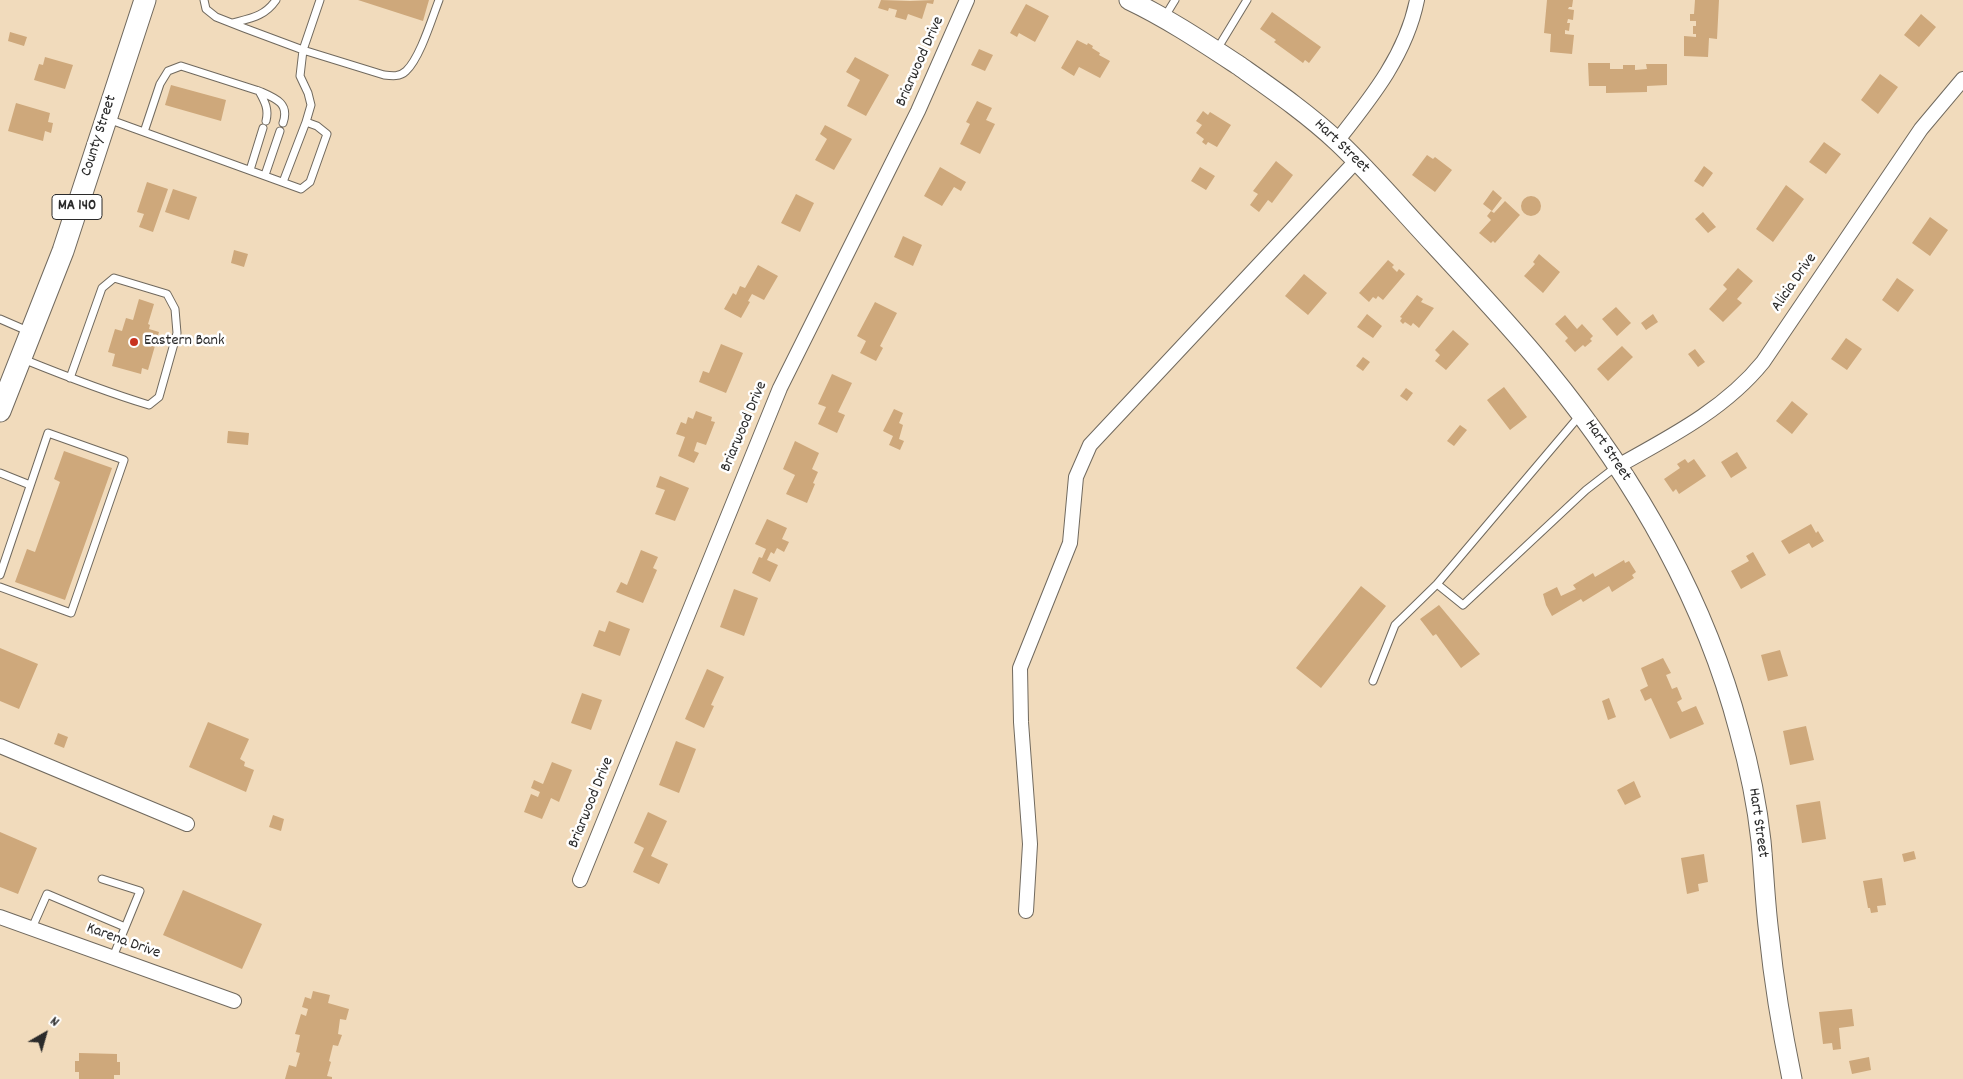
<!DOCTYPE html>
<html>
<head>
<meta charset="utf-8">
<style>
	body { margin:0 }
	#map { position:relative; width:1963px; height:1079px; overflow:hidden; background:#f1dbbc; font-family:Dekko,sans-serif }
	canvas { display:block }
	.north { position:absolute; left:20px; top:1009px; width:50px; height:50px; -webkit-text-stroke:4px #fff; paint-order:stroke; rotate:38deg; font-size:14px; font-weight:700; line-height:20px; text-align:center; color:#2b2b2b }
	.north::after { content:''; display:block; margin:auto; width:18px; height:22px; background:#2b2b2b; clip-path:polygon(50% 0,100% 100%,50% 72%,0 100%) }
</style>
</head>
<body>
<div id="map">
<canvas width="1963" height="1079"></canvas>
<div class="north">N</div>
</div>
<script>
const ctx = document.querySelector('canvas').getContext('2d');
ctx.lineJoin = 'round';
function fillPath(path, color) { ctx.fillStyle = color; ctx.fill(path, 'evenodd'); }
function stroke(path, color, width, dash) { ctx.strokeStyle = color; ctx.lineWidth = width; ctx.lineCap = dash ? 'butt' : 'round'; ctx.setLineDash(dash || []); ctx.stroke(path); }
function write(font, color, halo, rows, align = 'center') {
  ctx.font = font + ' Dekko,sans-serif'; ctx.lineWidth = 5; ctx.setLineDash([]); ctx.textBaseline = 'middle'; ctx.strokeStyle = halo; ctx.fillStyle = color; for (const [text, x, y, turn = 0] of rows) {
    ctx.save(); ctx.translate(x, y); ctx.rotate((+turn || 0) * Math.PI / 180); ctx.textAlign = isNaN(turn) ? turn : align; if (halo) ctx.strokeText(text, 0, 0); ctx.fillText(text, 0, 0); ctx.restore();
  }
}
fillPath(new Path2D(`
	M358,0H429L423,21Z
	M881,0L910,1L934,0L933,4L927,3L922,19L908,14L906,20L895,17L897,10L889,8L888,11L878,8Z
	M1547,0H1573L1572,7H1569L1568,9L1574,10L1573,20L1568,19L1567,23H1570L1569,31L1565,30V34L1574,35L1572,54L1550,52L1551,34L1544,33Z
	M1695,0H1719L1717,39L1709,38L1708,57L1684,56V36L1696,37V34H1693V26H1696V21H1690V14H1694Z
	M1026,4L1049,16L1035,42L1019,33L1017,37L1010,33Z
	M1272,12L1321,47L1309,63L1305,60L1303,63L1274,42L1276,40L1260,29Z
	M1921,14L1936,27L1919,47L1904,35Z
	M10,32L27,37L24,46L8,41Z
	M1077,40L1087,45L1088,43L1093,46L1092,48L1100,53L1099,55L1110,61L1100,78L1079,67L1074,76L1061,68Z
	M979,49L993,55L985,71L971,65Z
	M45,57L73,65L65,89L34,80L39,64L43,65Z
	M855,57L889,75L866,116L847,106L860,80L846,72Z
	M1588,63H1610V69H1623V65H1635V70L1647,69L1646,64H1667V85L1647,86V92L1606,93V86H1589Z
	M1880,74L1898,87L1878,114L1861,100Z
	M171,85L226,100L221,121L165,105Z
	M977,101L992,108L986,120L995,124L980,154L960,144L970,124L966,122Z
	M16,103L50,113L48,122L53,123L51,133L45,131L43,141L8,131Z
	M1203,111L1208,115L1210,112L1231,125L1217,147L1208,142L1206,145L1202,142L1204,139L1196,133L1202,125L1196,121Z
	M825,125L852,139L834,170L815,160L827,139L820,134Z
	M1824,142L1841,154L1826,174L1809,162Z
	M1427,155L1433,159L1435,157L1452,170L1435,192L1412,175Z
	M1276,161L1293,175L1272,203L1268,200L1259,212L1250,205L1258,194L1253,191Z
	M1704,166L1713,173L1703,187L1694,181Z
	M940,167L966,182L961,191L954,187L942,206L924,196Z
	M1200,167L1215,176L1206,190L1191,181Z
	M147,182L168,189L153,232L139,227L144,214L137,212Z
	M1786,185L1804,199L1773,242L1756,229Z
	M173,189L197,197L189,220L165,212Z
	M1493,190L1502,198L1492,211L1483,204Z
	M796,194L814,203L800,232L781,223Z
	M1521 206a10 10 0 1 1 20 0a10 10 0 1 1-20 0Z
	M1505,201L1520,215L1495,243L1493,241L1491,243L1479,233L1491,220L1487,216L1491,211L1494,213Z
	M1703,212L1716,227L1708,233L1695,219Z
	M1930,217L1948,230L1930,256L1912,243Z
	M903,236L922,245L913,266L894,257Z
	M234,250L248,254L244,267L231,263Z
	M1539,254L1560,272L1543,293L1524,276L1535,264L1533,262Z
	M1388,260L1394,265L1392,267L1397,272L1399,269L1405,274L1383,300L1378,296L1376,299L1373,297L1369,302L1359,293Z
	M758,265L778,276L764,300L752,294L748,301L750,302L741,318L724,309L733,293L736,295L740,286L745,288Z
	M1738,268L1753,281L1737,299L1742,303L1723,322L1709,309L1727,289L1723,285Z
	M1304,274L1327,293L1308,315L1285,296Z
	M1897,278L1914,290L1898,312L1882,300Z
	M1417,295L1423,299L1421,302L1434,308L1419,328L1413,323L1411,326L1405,322L1403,324L1400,321L1402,318L1400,317Z
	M139,299L154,304L148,324L150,325L149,329L159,332L148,370L142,368L141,374L112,366L115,354L108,352L115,329L122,331L126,318L133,320Z
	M875,302L897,313L880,346L883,348L876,361L860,353L866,341L857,336Z
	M1616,307L1631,323L1617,336L1602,319Z
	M1367,314L1382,326L1373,338L1357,327Z
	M1653,314L1658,322L1646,330L1641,323Z
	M1565,315L1577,329L1582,324L1593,336L1590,339L1592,341L1585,347L1583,345L1575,352L1565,341L1568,338L1555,324Z
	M1453,330L1469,344L1446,370L1435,361L1440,355L1435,350Z
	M1846,338L1862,349L1847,370L1831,359Z
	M721,344L743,353L726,393L699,382L703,371L709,373Z
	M1622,346L1633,357L1608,381L1597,369Z
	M1695,349L1705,362L1698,367L1688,354Z
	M1363,357L1370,362L1363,371L1356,366Z
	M832,374L852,383L838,412L845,415L837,433L818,424L826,407L818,404Z
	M1504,387L1527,417L1510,430L1487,400Z
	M1406,388L1413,393L1407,401L1400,396Z
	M1792,401L1808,414L1792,434L1776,421Z
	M894,409L903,413L899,423L903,425L899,439L904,441L900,450L889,445L893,436L883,431Z
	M696,411L712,417L711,421L715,422L706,445L697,442L694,451L699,453L694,463L678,456L685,437L676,434L681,422L686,424L688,417L693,419Z
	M1460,425L1467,430L1454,446L1447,441Z
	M228,431L249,433L248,445L227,443Z
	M795,441L819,453L812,469L818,472L813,483L815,484L807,503L786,494L795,475L783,469Z
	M64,451L112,468L65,600L15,582L27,549L35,552L60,482L54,479Z
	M1737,452L1747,468L1731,478L1721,462Z
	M1685,459L1688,463L1694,459L1706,476L1679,494L1676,489L1673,492L1664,479L1680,468L1677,464Z
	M660,476L689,488L675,521L655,514L665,490L656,487Z
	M767,519L787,528L782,539L789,542L784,552L777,548L774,554L771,552L767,560L778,565L770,582L752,573L759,557L762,558L766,549L755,544Z
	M1811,524L1816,533L1818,531L1824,541L1812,548L1809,543L1789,554L1781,541Z
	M641,550L658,557L653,568L657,570L643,603L616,592L621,582L627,585Z
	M1753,552L1766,575L1741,589L1731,571L1749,561L1746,556Z
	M1624,560L1625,563L1629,561L1636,572L1632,575L1634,578L1612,592L1609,586L1583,602L1581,599L1552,616L1546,605L1543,594L1557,587L1561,596L1576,589L1573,585L1593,573L1595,577Z
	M1361,586L1386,606L1321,688L1296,668Z
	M734,589L758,598L744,636L720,627Z
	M1439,605L1480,654L1461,668L1436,634L1433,636L1420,619Z
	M609,621L630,629L620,656L593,646L599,630L605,632Z
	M0,648L38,664L19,709L0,701Z
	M1780,650L1788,676L1768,681L1761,655Z
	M1663,658L1671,673L1666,675L1672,689L1677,687L1682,699L1677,702L1682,712L1696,706L1704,724L1670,739L1651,698L1645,701L1640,690L1648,686L1641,668Z
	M707,669L724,677L711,705L714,706L704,728L685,719Z
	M582,693L602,700L591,730L571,723Z
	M1609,698L1616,717L1608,720L1602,701Z
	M208,722L249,739L240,759L245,762L244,766L254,770L246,792L189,767Z
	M1806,726L1814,760L1790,765L1783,731Z
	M58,733L68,737L64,748L54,744Z
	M676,741L696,749L679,793L659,785Z
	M552,762L572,770L559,802L551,798L542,819L524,812L531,794L538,797L540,792L531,788L534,780L543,784Z
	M1634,781L1641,797L1625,805L1617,790Z
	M1820,801L1826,839L1802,843L1796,805Z
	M648,812L667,821L651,856L668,864L659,884L633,872L644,848L634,843Z
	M273,815L284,819L281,831L269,827Z
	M0,832L37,848L18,894L0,887Z
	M1914,851L1916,859L1904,862L1902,854Z
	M1704,854L1708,882L1698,884L1699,891L1687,894L1681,858Z
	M1882,878L1886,905L1877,906L1878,912L1871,913L1870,908H1868L1863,881Z
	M183,890L262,924L242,969L163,935Z
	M313,991L330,995L328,1003L349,1009L346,1020L340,1019L338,1034L342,1035L338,1046L333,1045L329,1061L331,1062L327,1076L332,1077V1079H285L289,1065L296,1067L300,1053L296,1052L300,1035L295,1034L301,1014L306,1016L308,1009L302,1007L305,997L311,999Z
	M1852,1009L1854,1026L1839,1028L1841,1049L1833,1050L1832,1043L1823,1044L1819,1012Z
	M79,1053L117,1054V1062H120V1075H114V1079H79V1072H75V1061H79Z
	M1869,1057L1871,1070L1852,1074L1849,1061Z`), '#cea87b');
const lane = new Path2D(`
	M204,0L206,9L216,17L244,28L303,50L384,75C392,76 400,77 406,71C420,58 432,18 439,0
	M1164,18L1175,0
	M233,23C252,18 265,16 276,0
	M1216,51L1247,0
	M259,91C275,98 290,103 283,123
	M108,119L301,189L310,182L327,134L317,126L306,122L311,105L308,93L300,76L303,50L320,0
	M144,132L160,84L168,71L181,66L259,91C265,102 269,109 266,121
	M250,170L263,128
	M265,175L280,131
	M283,182L306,122
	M0,319L30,332
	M23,359C65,376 106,392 149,405L159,397L177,333L175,309L167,294L114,278L102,288L70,378
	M0,473L30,485
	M0,575L48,433L124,460L71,613L0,587
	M1437,584L1463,605L1586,490L1617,466
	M1373,681L1395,625L1437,584L1581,414
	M102,879L140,891L113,957
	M32,928L47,894L125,927`);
const street = new Path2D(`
	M1337,141C1371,98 1406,55 1417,0
	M1618,466C1670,437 1725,409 1763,362L1921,129L1963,79
	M0,746L187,824
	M580,880L780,388L918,111L967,0
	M1026,911L1030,844L1021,722L1020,668L1070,543L1076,477L1090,445L1357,160
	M0,917L234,1001`);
const secondary = new Path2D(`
	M1129,0C1167,18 1203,42 1238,65C1272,89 1307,113 1338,142C1372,174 1402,210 1434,244C1472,285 1510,325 1545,368C1632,474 1704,597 1739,730C1749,766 1757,804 1761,841C1764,872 1765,903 1769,934C1774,983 1782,1031 1792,1079`);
const primary = new Path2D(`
	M0,411L63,251L145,0`);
stroke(lane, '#70695e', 9);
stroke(street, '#70695e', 16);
stroke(secondary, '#70695e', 21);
stroke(primary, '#70695e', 23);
stroke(lane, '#fff', 7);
stroke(street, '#fff', 14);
stroke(secondary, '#fff', 19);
stroke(primary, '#fff', 21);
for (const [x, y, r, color] of [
	[134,342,5,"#c8321e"]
]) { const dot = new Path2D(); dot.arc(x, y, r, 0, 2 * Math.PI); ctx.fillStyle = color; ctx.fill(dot); stroke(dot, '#fff', 2); }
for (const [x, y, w] of [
	[77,207,50]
]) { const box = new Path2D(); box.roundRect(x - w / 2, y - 12.5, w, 25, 4); ctx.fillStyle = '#fff'; ctx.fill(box); stroke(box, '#2b2b2b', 1); }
write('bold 15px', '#2b2b2b', null, [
	["MA 140",77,207]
]);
write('16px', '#2b2b2b', '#fff', [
	["Briarwood Drive",921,62,-66],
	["County Street",100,136,-72],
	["Hart Street",1341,147,44],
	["Alicia Drive",1795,283,-55],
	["Briarwood Drive",745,427,-67],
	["Hart Street",1607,451,56],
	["Briarwood Drive",592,803,-68],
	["Hart Street",1757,823,82],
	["Karena Drive",123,942,20]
]);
write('16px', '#2b2b2b', '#fff', [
	["Eastern Bank",144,342]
], 'left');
</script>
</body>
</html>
